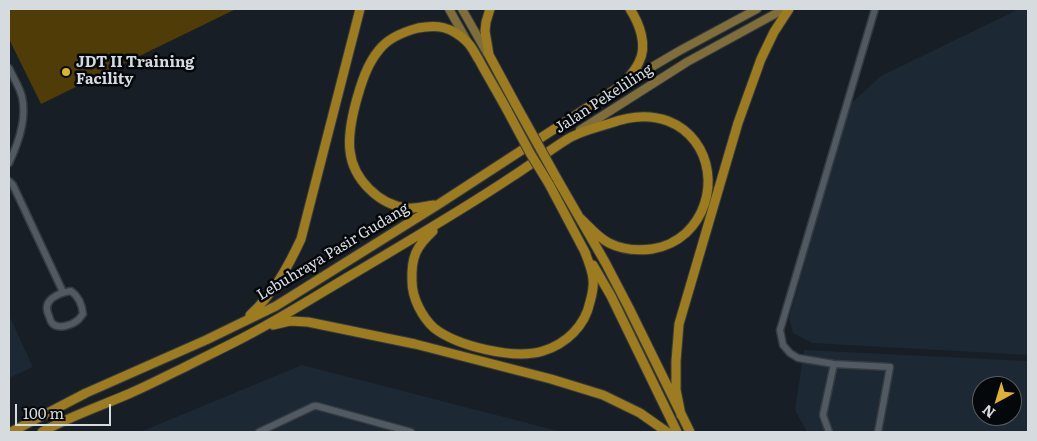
<!DOCTYPE html>
<html>
<head>
<meta charset="utf-8">
<style>
	body { margin:0 }
	#map { position:relative; width:1037px; height:441px; overflow:hidden; background:#171e25; font-family:Literata,serif }
	canvas { display:block }
	.frame { position:absolute; inset:0; border:10px solid #d6dbe0; pointer-events:none }
	.north { position:absolute; left:972px; top:376px; width:50px; height:50px; box-sizing:border-box; background:#05080b; border:1px solid #595c60; border-radius:50%; rotate:219deg; font-size:14px; font-weight:700; line-height:20px; text-align:center; color:#d6dbe0 }
	.north::after { content:''; display:block; margin:auto; width:18px; height:22px; background:#deb133; clip-path:polygon(50% 0,100% 100%,50% 72%,0 100%) }
	.scale { position:absolute; left:15px; top:404px; width:96px; height:22px; box-sizing:border-box; border:2px solid #d6dbe0; border-top:0; padding-left:6px; font-size:15px; line-height:18px; white-space:nowrap; color:#d6dbe0; -webkit-text-stroke:4px #05080b; paint-order:stroke }
</style>
</head>
<body>
<div id="map">
<canvas width="1037" height="441"></canvas>
<div class="frame"></div>
<div class="north">N</div>
<div class="scale">100 m</div>
</div>
<script>
const ctx = document.querySelector('canvas').getContext('2d');
ctx.lineJoin = 'round';
function fillPath(path, color) { ctx.fillStyle = color; ctx.fill(path, 'evenodd'); }
function stroke(path, color, width, dash) { ctx.strokeStyle = color; ctx.lineWidth = width; ctx.lineCap = dash ? 'butt' : 'round'; ctx.setLineDash(dash || []); ctx.stroke(path); }
function write(font, color, halo, rows, align = 'center') {
  ctx.font = font + ' Literata,serif'; ctx.lineWidth = 5; ctx.setLineDash([]); ctx.textBaseline = 'middle'; ctx.strokeStyle = halo; ctx.fillStyle = color; for (const [text, x, y, turn = 0] of rows) {
    ctx.save(); ctx.translate(x, y); ctx.rotate((+turn || 0) * Math.PI / 180); ctx.textAlign = isNaN(turn) ? turn : align; if (halo) ctx.strokeText(text, 0, 0); ctx.fillText(text, 0, 0); ctx.restore();
  }
}
fillPath(new Path2D(`
	M1019,9H1028V355L812,343L793,333L789,318L849,105L881,76Z
	M9,315L33,367L9,378Z
	M804,350L1028,361V432H807L795,410ZM982,386H1012V416H982Z
	M302,365L562,432H140Z`), '#1c2833');
fillPath(new Path2D(`
	M9,9H236L41,104L9,39Z`), '#4f3c07');
const minor = new Path2D(`
	M875,9L780,330L783,345L790,353L798,358L834,364L890,367L878,432
	M9,68C13,77 20,88 22,97C27,118 18,144 9,163
	M9,181L13,185L63,292
	M71,291C78,296 82,304 83,314C81,316 80,318 78,320C72,325 58,330 52,323C50,321 50,318 49,316C41,300 58,293 71,291Z
	M259,432L314,406H317L411,432
	M829,432L823,415L834,364`);
const major = new Path2D(`
	M449,9L467,41
	M462,9L487,53
	M628,81L679,51L757,9
	M580,130L687,62L784,9`);
const highway = new Path2D(`
	M490,9L486,22L485,31L489,55L516,105
	M556,177L605,262L629,308L690,432
	M549,184L586,254
	M434,205C425,206 416,209 407,208C379,205 353,179 350,151C348,135 352,117 356,102C361,84 367,64 379,50C388,38 403,32 418,28C438,24 451,27 466,41C472,46 475,54 479,60C488,77 498,93 507,110
	M433,231C416,247 411,257 412,281C412,298 422,317 434,328C457,346 514,360 543,351C566,344 585,326 590,302C592,295 594,287 593,279C592,269 588,260 584,250
	M593,265L611,296L677,432
	M250,315C273,294 288,267 301,239L360,9
	M273,325L290,321L308,322L415,344L551,379L603,395L640,413L667,432
	M681,415L676,390V361L679,324L738,123L761,59L774,32L789,9
	M11,432L86,393L206,340L276,306L439,204L622,85C628,78 635,71 639,62C648,45 639,23 630,9
	M42,432C69,417 98,407 126,395C145,387 164,377 183,368C206,356 230,345 252,333C286,315 319,294 353,274C405,243 459,212 510,178C529,166 547,152 566,140C579,131 596,128 611,123C630,116 649,114 668,121C714,139 721,200 686,233C676,242 665,247 652,249C637,251 623,250 609,243C597,237 590,227 580,218`);
stroke(minor, '#363b40', 9);
stroke(major, '#363b40', 10);
stroke(highway, '#363b40', 11);
stroke(minor, '#515a62', 6);
stroke(major, '#7f6e3a', 8);
stroke(highway, '#9d7c1f', 9);
const highwayBridge = new Path2D(`
	M516,105L556,177
	M507,110L530,153L549,184`);
stroke(highwayBridge, '#363b40', 11, []);
stroke(highwayBridge, '#9d7c1f', 9);
for (const [x, y, r, color] of [
	[66,72,5,"#deb133"]
]) { const dot = new Path2D(); dot.arc(x, y, r, 0, 2 * Math.PI); ctx.fillStyle = color; ctx.fill(dot); stroke(dot, '#05080b', 2); }
write('bold 15px', '#d6dbe0', '#05080b', [
	["JDT II Training",76,63],
	["Facility",76,80]
], 'left');
write('15px', '#d6dbe0', '#05080b', [
	["Jalan Pekeliling",604,99,-33],
	["Lebuhraya Pasir Gudang",333,252,-31]
]);
</script>
</body>
</html>
